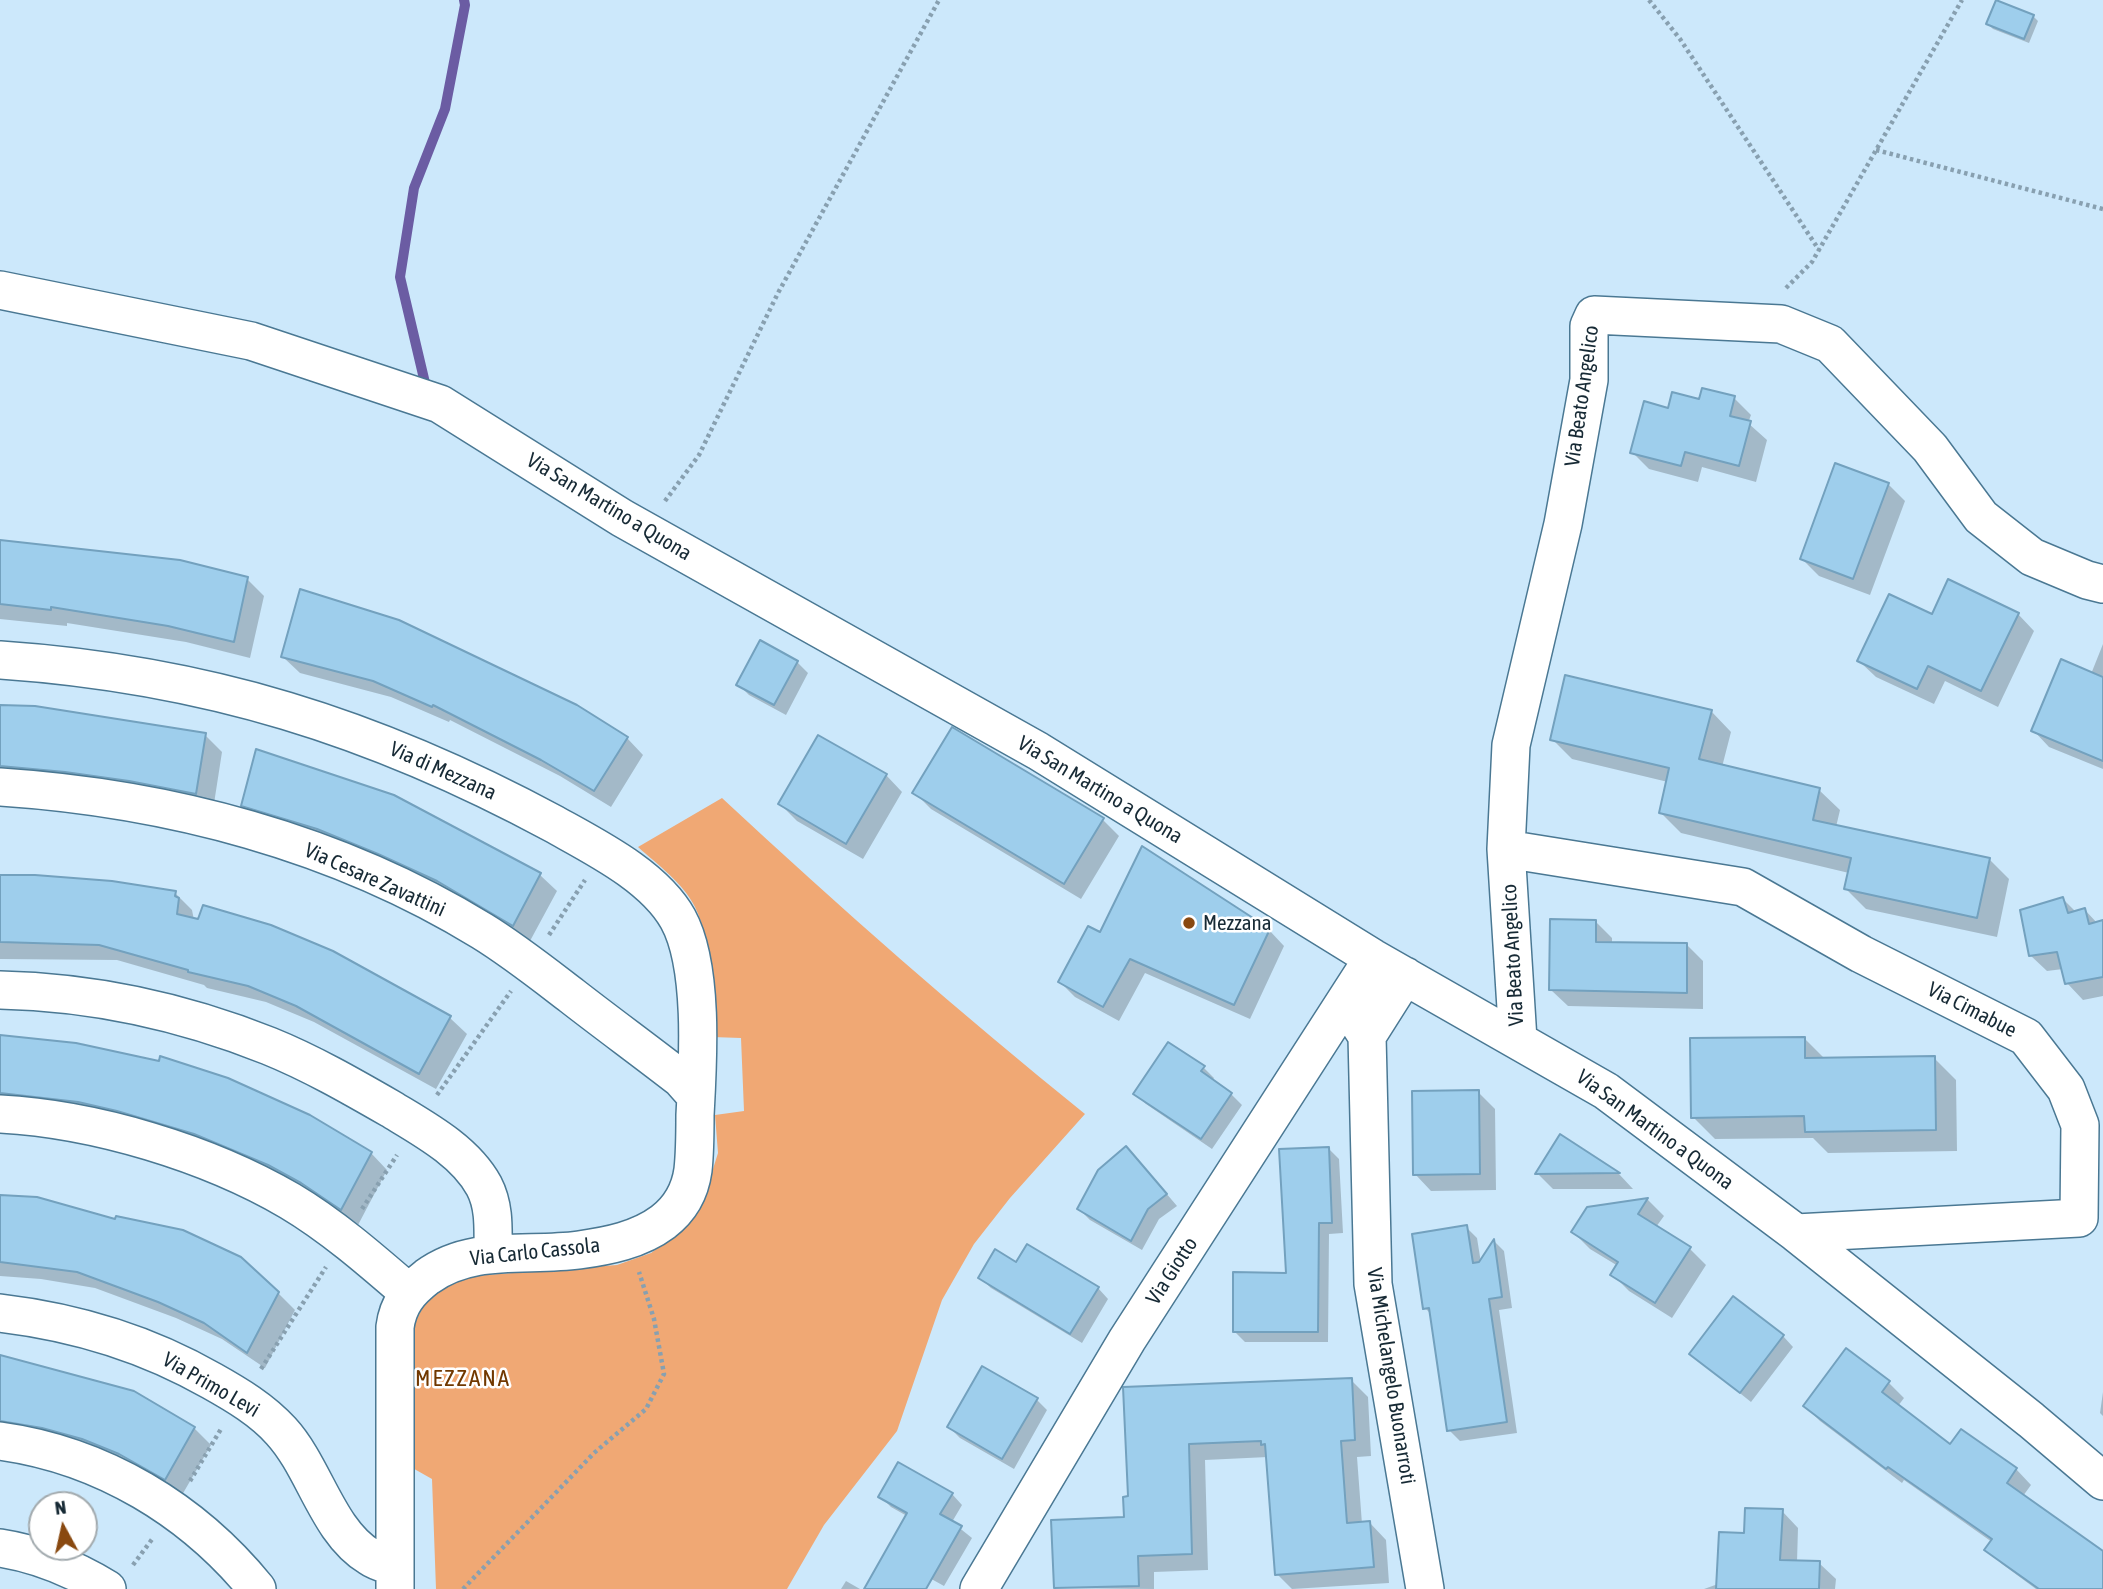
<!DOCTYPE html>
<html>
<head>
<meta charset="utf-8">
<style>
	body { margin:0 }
	#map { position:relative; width:2103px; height:1589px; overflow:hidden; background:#cce8fb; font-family:"Asap Condensed",sans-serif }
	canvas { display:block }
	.north { position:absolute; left:28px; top:1491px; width:70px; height:70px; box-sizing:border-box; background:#fff; border:2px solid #a2aaae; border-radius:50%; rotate:352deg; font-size:19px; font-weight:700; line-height:28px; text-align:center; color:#172a35 }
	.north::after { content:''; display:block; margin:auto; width:24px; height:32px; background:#894910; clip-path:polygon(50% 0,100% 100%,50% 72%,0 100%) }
</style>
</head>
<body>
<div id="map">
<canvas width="2103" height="1589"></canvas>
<div class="north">N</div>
</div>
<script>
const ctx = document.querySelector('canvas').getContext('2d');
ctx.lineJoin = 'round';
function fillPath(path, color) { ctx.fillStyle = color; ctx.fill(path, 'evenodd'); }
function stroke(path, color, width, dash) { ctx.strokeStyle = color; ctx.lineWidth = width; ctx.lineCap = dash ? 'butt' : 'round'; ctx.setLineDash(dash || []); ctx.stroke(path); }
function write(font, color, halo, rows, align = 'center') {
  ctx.font = font + ' "Asap Condensed",sans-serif'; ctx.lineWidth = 5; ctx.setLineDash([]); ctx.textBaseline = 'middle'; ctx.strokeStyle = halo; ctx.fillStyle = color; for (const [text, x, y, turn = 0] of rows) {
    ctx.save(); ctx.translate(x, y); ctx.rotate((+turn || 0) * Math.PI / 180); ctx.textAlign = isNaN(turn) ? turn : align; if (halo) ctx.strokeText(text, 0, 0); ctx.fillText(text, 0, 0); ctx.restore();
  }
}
fillPath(new Path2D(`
	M722,798C840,908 960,1013 1085,1114L1010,1198L974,1244L942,1300L897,1431L824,1525L787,1589H436L432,1479L409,1466L412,1328L423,1307L438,1290L460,1277L617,1265L651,1253L686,1227L702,1204L718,1153L715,1115L744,1111L741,1038L712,1037C711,994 714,947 695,907C683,883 658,865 638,847Z`), '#f0a874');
fillPath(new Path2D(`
	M2033,16L2038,21L2029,43L1993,29L1988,24Z
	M1734,398L1751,415L1748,423L1767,440L1756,482L1702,467L1698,482L1649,469L1632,452L1700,401Z
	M1888,484L1905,501L1870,595L1819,576L1802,559Z
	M0,542L247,579L264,596L250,658L186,642L67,623V626L0,619Z
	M2018,614L2034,631L1998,707L1945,681L1934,704L1876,677L1859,661L1932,616Z
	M2103,644V769L2049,747L2033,730L2091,674Z
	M283,657L627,738L643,755L611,807L560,776L450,720L449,722L391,697L300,673Z
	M797,662L808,673L786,715L749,695L738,684Z
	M0,706L205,735L222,752L213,810L0,787Z
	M1711,711L1731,732L1722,767L1819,790L1840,810L1836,827L1989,859L2009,879L1997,937L1866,909L1846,889L1849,873L1681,833L1660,812L1668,782L1572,759L1552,739Z
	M886,775L902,792L863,859L797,821L780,804Z
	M914,792L1102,819L1119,836L1081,899L931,809Z
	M393,796L540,875L557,891L530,941L259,822L243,805Z
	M0,876L175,893L192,910L194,920L332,952L450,1018L467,1034L436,1089L314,1022L266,1002L207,988L204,985L117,960L0,959Z
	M2063,899L2076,912L2085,910L2098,924L2103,922V996L2083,1000L2067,983L2063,969L2047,971L2030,955Z
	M1596,922L1612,938V944L1687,945L1703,961V1009L1568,1006L1551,990Z
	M1269,930L1284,946L1250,1019L1145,973L1119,1021L1075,997L1060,982L1101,935Z
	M0,1037L371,1153L387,1170L358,1225L319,1199L0,1111Z
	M1804,1038L1825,1059L1934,1058L1956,1080L1957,1151L1828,1153L1813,1138L1715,1139L1693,1117Z
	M1204,1068L1214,1078L1212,1081L1231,1094L1242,1105L1212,1149L1146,1104L1135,1094Z
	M1478,1092L1495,1109L1496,1190L1431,1191L1415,1174Z
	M1560,1137L1619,1174L1633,1189H1553L1537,1173Z
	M1328,1148L1339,1159L1343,1233L1329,1234L1328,1342H1245L1234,1331L1287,1275Z
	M1137,1159L1177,1206L1159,1219L1142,1250L1090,1220L1079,1209Z
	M0,1196L278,1293L295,1310L265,1368L222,1339L176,1318L95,1288L41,1279L0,1276Z
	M1648,1200L1664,1216L1656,1227L1690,1249L1706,1265L1672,1318L1629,1291L1613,1275L1618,1266L1590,1249L1573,1232L1588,1209Z
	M1466,1227L1477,1238L1481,1263L1494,1241L1504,1251L1512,1308L1499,1310L1517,1433L1460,1441L1449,1430L1432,1315L1425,1308Z
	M1016,1264L1098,1288L1108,1299L1082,1343L991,1288L980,1278Z
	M1783,1336L1793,1347L1751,1402L1691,1354Z
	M0,1357L133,1392L194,1428L211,1445L182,1495L0,1435Z
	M1351,1380L1368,1397L1371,1456L1357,1457L1362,1524L1370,1523L1386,1540L1389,1583L1292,1589L1277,1574L1268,1457L1205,1460L1208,1570L1154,1572V1589L1055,1588L1126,1519L1130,1498L1125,1389Z
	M1889,1383L1904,1398L1898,1406L1951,1446L2016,1469L2031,1485L2023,1496L2103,1553V1589H2036L2002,1564L1987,1549L1992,1542L1904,1480L1902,1483L1820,1421L1805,1406Z
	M2103,1392V1416L2100,1413Z
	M1036,1399L1047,1410L1014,1469L960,1438L949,1427Z
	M952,1494L962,1505L952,1522L972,1538L944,1586L899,1561L907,1516L891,1507L880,1496Z
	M1782,1511L1798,1528L1797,1562L1819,1563L1836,1579L1835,1589H1704L1718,1584L1746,1535Z
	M846,1581L860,1589H841Z`), '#0003');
stroke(new Path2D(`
	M425,383L400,277L414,188L445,109L465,5L464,0`), '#6b5ca3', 10);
const building = new Path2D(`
	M1996,0L2034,15L2024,39L1986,24Z
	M1702,388L1735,396L1730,416L1751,421L1739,466L1685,452L1681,466L1630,453L1644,401L1668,408L1672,392L1699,399Z
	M1835,463L1889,483L1853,579L1800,559Z
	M0,540L180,560L248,577L234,642L168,626L51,607V610L0,604Z
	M1948,579L2019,613L1981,691L1928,666L1917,689L1857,661L1889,594L1932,614Z
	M300,589L399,620L577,705L628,737L594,791L541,760L433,705L432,707L373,681L281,657Z
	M760,640L798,661L774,705L736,685Z
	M2061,659L2103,677V761L2031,731Z
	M1565,675L1712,710L1699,759L1820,788L1813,820L1990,858L1977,918L1844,889L1851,858L1659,813L1669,768L1550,740Z
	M0,705L35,706L206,733L196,794L129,781L65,772L0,766Z
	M952,727L1104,818L1064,884L912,793Z
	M818,735L887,774L846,844L778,804Z
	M256,749L394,795L541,873L513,926L437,881L378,854L317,829L241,806Z
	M1142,846L1270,929L1234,1005L1130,959L1103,1007L1058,982L1088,926L1100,932Z
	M0,875H35L112,881L176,891L175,896L179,898L177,914L198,919L203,905L271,925L333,951L451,1016L419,1074L296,1006L248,986L188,972V970L99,945L0,942Z
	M2063,897L2068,913L2085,908L2089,924L2103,920V977L2065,984L2057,952L2029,956L2020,910Z
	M1550,919L1596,920V942L1687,943V993L1549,990Z
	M0,1035L76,1043L159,1061L160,1056L228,1078L310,1115L372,1152L341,1210L301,1183L268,1165L194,1134L117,1111L78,1102L0,1093Z
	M1805,1037V1058L1935,1056L1936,1130L1805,1132L1804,1116L1691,1118L1690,1038Z
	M1168,1042L1205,1066L1201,1071L1232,1093L1201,1139L1133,1094Z
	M1479,1090L1480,1174L1413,1175L1412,1091Z
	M1560,1134L1620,1173L1535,1174Z
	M1126,1146L1167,1194L1148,1209L1131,1241L1077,1209L1098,1170Z
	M1329,1147L1332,1223H1319L1318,1332H1233V1272L1286,1273L1279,1149Z
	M0,1195L37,1197L115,1219L116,1216L183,1230L241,1257L279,1292L247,1353L204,1323L158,1302L77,1272L0,1262Z
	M1648,1198L1638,1214L1691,1247L1655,1303L1610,1275L1618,1262L1571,1232L1587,1207Z
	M1467,1225L1473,1263L1479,1262L1494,1239L1502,1297L1489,1299L1507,1422L1447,1431L1429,1308L1423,1309L1412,1234Z
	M1027,1244L1099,1287L1070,1334L978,1278L995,1249L1016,1262Z
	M1733,1296L1784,1335L1740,1393L1689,1354Z
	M1846,1348L1890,1381L1882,1392L1950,1444L1961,1429L2017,1468L2007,1483L2103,1551V1589H2039L1984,1550L1992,1539L1888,1467L1886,1469L1803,1406Z
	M0,1355L134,1391L195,1427L165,1480L119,1454L82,1439L42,1428L0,1421Z
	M982,1366L1038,1398L1002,1459L947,1427Z
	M1352,1378L1355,1440L1341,1441L1347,1523L1370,1521L1374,1567L1275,1575L1265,1444L1261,1445V1441L1189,1444L1192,1554L1138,1556L1139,1586L1054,1588L1051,1520L1124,1517L1123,1497L1128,1496L1123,1387Z
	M898,1462L953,1493L940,1514L962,1526L926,1589H864L907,1513L878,1497Z
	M1745,1508L1783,1509L1780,1560L1820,1561L1819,1589H1716L1719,1532L1744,1533Z`);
fillPath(building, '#9eceec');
stroke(building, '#73a1be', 2);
const minor = new Path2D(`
	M0,290L251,341L440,404L622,518L1038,751L1373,958L1606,1091L1796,1233L2031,1420L2103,1481
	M0,660C205,674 374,727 554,824C595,847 654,876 678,919C704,966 698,1062 695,1115C695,1134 695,1152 693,1170C690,1192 680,1209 663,1222C639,1240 608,1246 579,1250C527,1257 472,1244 427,1277C409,1291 398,1304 395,1327V1589
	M0,787C168,798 337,842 482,931C513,950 542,973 572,996C608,1024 645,1051 681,1079L696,1096
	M1506,849L1743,887L1861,954L2026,1037L2066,1089L2080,1125L2079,1218L1796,1233
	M0,990C91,992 184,1012 269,1046C311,1063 351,1086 391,1109C424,1129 465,1151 484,1186C495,1207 493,1230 493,1254
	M1346,1003L1367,1036L1373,1284L1425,1589
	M1367,1036L1405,976
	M1518,1040L1506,849L1511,745L1563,524L1589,380V326L1594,315L1781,324L1830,344L1930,448L1981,517L2032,557L2087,580L2103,584
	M0,1114C95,1119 208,1153 290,1201C332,1226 371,1260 408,1292
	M0,1313C76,1322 146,1343 212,1381C237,1395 262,1410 281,1431C315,1468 327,1531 370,1557C377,1562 386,1564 395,1567
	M0,1441C102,1455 193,1510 257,1589
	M0,1548C39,1554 74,1569 107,1589
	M979,1589L1127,1340L1373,958`);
stroke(minor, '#4a7893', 40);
stroke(new Path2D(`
	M1649,0L1680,39L1819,250
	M1876,150L2103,209
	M1786,288L1812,262L1962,0
	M665,501L699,455L778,293L939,0
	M549,935L585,880
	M437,1095L511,991
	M362,1209L397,1155
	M261,1369L326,1267
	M190,1481L221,1429
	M133,1565L153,1538
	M463,1589L594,1453L646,1409L664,1374L654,1319L639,1272`), '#88a0b0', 4.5, [3.5, 3.5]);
stroke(minor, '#fff', 37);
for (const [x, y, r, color] of [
	[1189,923,7,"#894910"]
]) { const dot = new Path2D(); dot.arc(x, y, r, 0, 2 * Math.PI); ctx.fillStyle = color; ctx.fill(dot); stroke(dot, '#fff', 2.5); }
write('21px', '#172a35', '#fff', [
	["Via Beato Angelico",1582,396,-82],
	["Via San Martino a Quona",609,507,31],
	["Via di Mezzana",443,771,24],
	["Via San Martino a Quona",1100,790,31],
	["Via Cesare Zavattini",375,880,24],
	["Via Beato Angelico",1513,955,-93],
	["Via Cimabue",1972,1010,27],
	["Via San Martino a Quona",1655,1130,36],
	["Via Carlo Cassola",535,1252,-6],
	["Via Giotto",1172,1271,-57],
	["Via Michelangelo Buonarroti",1391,1376,81],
	["Via Primo Levi",211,1385,30]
]);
write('21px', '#172a35', '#fff', [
	["Mezzana",1203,923]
], 'left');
ctx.letterSpacing = '2px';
write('23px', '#713800', '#fff', [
	["MEZZANA",463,1379]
]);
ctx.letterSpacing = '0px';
</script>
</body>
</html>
